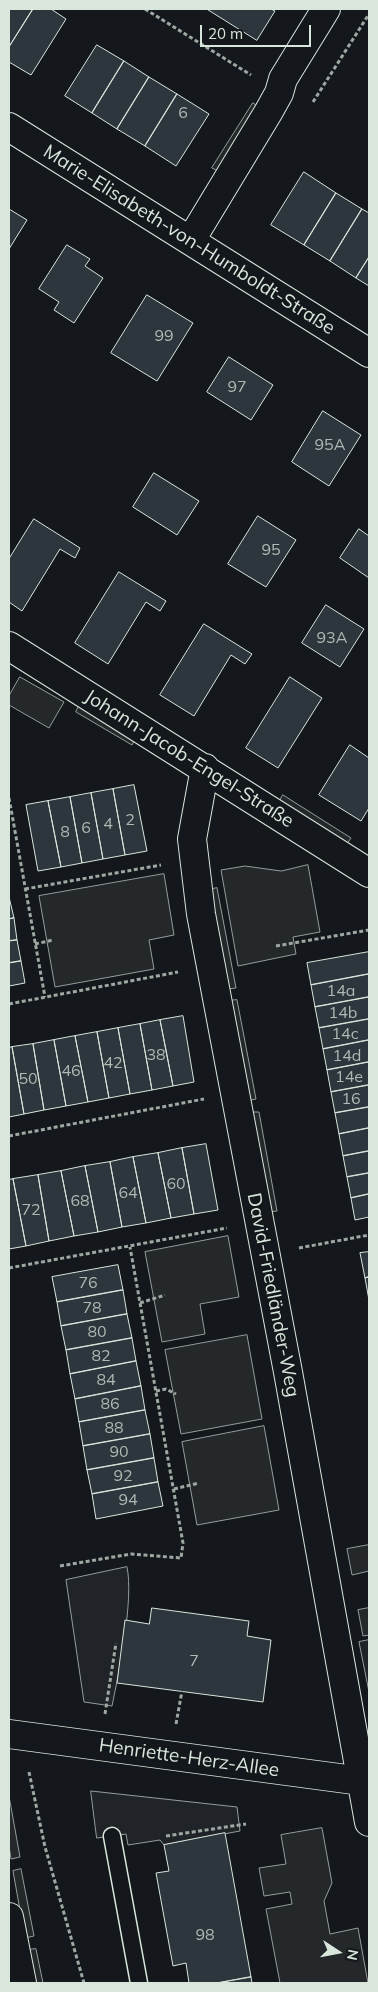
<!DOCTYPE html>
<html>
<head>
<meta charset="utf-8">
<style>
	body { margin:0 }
	#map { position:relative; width:378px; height:1992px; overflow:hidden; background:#14181c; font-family:Mulish,sans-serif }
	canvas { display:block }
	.frame { position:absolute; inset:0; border:10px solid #d8e6dc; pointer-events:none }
	.north { position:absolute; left:313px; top:1927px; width:50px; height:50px; -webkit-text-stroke:4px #14181c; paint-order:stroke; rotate:101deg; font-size:14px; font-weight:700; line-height:20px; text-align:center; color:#d8e6dc }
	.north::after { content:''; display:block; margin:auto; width:18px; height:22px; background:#d8e6dc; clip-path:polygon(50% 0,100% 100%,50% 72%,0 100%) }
	.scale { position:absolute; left:200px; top:25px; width:111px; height:22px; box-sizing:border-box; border:2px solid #d8e6dc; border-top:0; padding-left:6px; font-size:15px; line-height:18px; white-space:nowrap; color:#d8e6dc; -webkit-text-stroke:4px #14181c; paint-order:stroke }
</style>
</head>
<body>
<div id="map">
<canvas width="378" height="1992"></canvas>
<div class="frame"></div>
<div class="north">N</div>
<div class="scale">20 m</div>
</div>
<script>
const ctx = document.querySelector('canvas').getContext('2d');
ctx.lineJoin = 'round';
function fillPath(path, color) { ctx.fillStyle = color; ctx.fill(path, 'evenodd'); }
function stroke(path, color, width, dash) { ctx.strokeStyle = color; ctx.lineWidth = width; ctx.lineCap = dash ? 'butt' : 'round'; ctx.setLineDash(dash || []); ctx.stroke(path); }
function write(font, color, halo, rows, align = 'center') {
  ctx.font = font + ' Mulish,sans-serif'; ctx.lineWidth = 4; ctx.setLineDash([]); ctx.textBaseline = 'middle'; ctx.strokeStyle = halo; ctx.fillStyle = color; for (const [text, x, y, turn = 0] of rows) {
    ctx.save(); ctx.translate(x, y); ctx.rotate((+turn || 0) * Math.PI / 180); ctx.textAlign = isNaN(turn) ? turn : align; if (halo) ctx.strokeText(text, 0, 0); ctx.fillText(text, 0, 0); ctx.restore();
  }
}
const green = new Path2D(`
	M127,1567C134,1599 119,1672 112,1706L84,1702L66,1580Z
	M369,1640V1692L359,1642Z
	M91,1791L237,1807L240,1831L164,1845L160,1840L128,1845L126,1834L97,1838Z`);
fillPath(green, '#202428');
stroke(green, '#939e99', 1);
const parking = new Path2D(`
	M253,103L262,109L222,173L212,168Z
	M20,677L64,702L49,728L9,705V696Z
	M81,702L137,735L132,745L76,712Z
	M283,795L351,838L346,845L278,804Z
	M308,865L320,932L293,937L296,954L238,966L221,870L245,866L281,871Z
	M164,874L174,935L149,940L154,969L55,987L39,896Z
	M217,888L236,988L227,989L208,890Z
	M237,1000L256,1099L246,1101L227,1001Z
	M249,1112H259L277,1211L268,1212Z
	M228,1236L239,1297L200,1304L205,1334L162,1342L145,1252Z
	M247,1335L262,1419L181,1434L165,1350Z
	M264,1426L279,1510L197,1525L182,1442Z
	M369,1545V1571L352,1575L347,1549Z
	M369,1608V1635L363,1636L358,1610Z
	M9,1796L20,1857L11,1859L9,1846Z
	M322,1828L332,1883L324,1901L330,1934L358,1928L368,1983H280L266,1909L292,1904L290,1892L264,1896L259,1868L286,1864L281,1835Z
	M21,1869L34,1936L25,1938L13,1871Z
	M36,1949L43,1983H33L27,1950Z`);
fillPath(parking, '#24282b');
stroke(parking, '#939e99', 1);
const building = new Path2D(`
	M9,9H33L9,47Z
	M33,9H51L66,19L31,75L9,62V47Z
	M207,9H271L275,11L257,40Z
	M97,45L124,61L92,113L65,96Z
	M124,61L149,77L117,129L92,113Z
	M149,77L177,94L145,146L117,129Z
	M177,94L209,114L176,166L145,146Z
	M304,172L336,193L304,245L271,225Z
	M336,193L362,209L330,261L304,245Z
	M9,209L27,220L9,249Z
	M362,209L369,213V257L356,278L330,261Z
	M67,245L90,259L85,266L103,278L74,323L54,310L59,302L39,289Z
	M369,257V286L356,278Z
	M147,295L193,323L157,381L111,353Z
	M229,357L273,385L251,420L207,392Z
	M323,411L361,435L329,486L292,462Z
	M154,473L199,501L177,535L133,507Z
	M258,516L296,540L266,587L228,564Z
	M34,519L80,548L75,558L60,549L22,611L9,602V559Z
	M359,529L369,536V578L340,558Z
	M119,572L166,601L160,611L146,602L108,664L75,643Z
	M326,605L364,629L340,667L302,643Z
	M204,624L252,654L245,664L231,655L194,716L160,695Z
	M290,677L322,698L278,768L246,748Z
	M350,745L369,758V808L361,821L319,795Z
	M134,785L147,851L125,855L113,789Z
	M113,789L125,855L103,859L91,793Z
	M91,793L103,859L82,863L70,797Z
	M70,797L82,863L61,867L48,801Z
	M48,801L61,867L38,871L26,805Z
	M9,897L14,918L9,919Z
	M14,918L17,940L9,941V919Z
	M17,940L21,961L9,963V941Z
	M369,952V974L311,985L307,963Z
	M21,961L25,983L9,986V963Z
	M369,974V997L315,1007L311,985Z
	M369,997V1019L319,1028L315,1007Z
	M183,1016L194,1082L173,1086L160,1020Z
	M369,1019V1040L323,1049L319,1028Z
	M160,1020L173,1086L152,1090L140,1024Z
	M140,1024L152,1090L130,1094L118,1028Z
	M118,1028L130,1094L109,1098L97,1032Z
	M97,1032L109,1098L88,1102L75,1036Z
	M75,1036L88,1102L66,1106L54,1040Z
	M54,1040L66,1106L44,1110L33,1044Z
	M369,1040V1062L327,1070L323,1049Z
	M33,1044L44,1110L24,1114L12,1047Z
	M12,1047L24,1114L9,1117V1048Z
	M369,1062V1085L331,1092L327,1070Z
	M369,1085V1107L335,1113L331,1092Z
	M369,1107V1128L339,1134L335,1113Z
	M369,1128V1151L343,1156L339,1134Z
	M206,1144L218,1210L194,1214L182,1148Z
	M182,1148L194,1214L171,1218L158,1153Z
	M369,1151V1173L347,1177L343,1156Z
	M158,1153L171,1218L146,1223L133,1157Z
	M133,1157L146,1223L122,1227L110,1162Z
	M110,1162L122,1227L98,1232L85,1166Z
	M85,1166L98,1232L74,1236L61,1171Z
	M61,1171L74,1236L49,1241L38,1175Z
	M369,1173V1194L351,1198L347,1177Z
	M38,1175L49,1241L26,1246L13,1179Z
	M13,1179L26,1246L9,1249V1180Z
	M369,1194V1217L355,1220L351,1198Z
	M369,1252V1277L365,1278L360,1253Z
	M118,1265L123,1290L57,1302L52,1277Z
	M369,1277V1300L365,1278Z
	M123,1290L127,1314L61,1326L57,1302Z
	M127,1314L132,1338L66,1350L61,1326Z
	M132,1338L136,1361L70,1374L66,1350Z
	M136,1361L141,1386L75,1399L70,1374Z
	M141,1386L145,1410L79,1422L75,1399Z
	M145,1410L150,1434L83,1446L79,1422Z
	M150,1434L154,1458L87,1470L83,1446Z
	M154,1458L158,1482L92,1494L87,1470Z
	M158,1482L163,1506L96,1519L92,1494Z
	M152,1608L249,1621L247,1636L271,1640L263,1702L117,1683L125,1620L149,1624Z
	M225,1833L251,1977L217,1983H189L186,1963L173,1966L156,1873L169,1871L164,1845Z
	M251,1977L252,1983H217Z`);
fillPath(building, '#2c363c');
stroke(building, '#d8e6dc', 1);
const service = new Path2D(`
	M112,1836L139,1983`);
const minor = new Path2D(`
	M9,127L369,353
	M191,240L269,111L279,93L283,79L326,9
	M9,646L369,873
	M205,768L192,839L201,914L288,1372L369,1822
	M9,1734L369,1782
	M9,1917L22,1983`);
stroke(service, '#d8e6dc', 19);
stroke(minor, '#d8e6dc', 30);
stroke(new Path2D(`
	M145,9L251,75
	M313,102L369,14
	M9,798L45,997
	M25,889L161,865
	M35,944L53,940
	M276,946L369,930
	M9,1004L178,972
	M9,1136L204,1099
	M299,1248L369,1235
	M9,1268L227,1228
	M140,1303L165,1295
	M156,1391L166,1389L176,1394
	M174,1489L199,1483
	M60,1566L131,1554L181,1558L183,1543L130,1247
	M105,1714L116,1643
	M176,1724L182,1691
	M29,1772L45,1847L84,1983
	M166,1836L246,1824`), '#9da8a2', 3, [4, 2.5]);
stroke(service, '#14181c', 16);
stroke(minor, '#14181c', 28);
write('16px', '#adbab4', null, [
	["6",183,113],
	["99",164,336],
	["97",237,387],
	["95A",330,445],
	["95",271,550],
	["93A",332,638],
	["2",130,820],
	["4",108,824],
	["6",86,828],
	["8",65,832],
	["14a",341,991],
	["14b",343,1013],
	["14c",345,1034],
	["38",156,1055],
	["14d",347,1056],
	["42",113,1063],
	["46",71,1071],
	["14e",349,1077],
	["50",28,1079],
	["16",351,1099],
	["60",176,1184],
	["64",128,1193],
	["68",80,1201],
	["72",31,1210],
	["76",88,1283],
	["78",92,1308],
	["80",97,1332],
	["82",101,1356],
	["84",106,1380],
	["86",110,1404],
	["88",114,1428],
	["90",119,1452],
	["92",123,1476],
	["94",128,1500],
	["7",194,1661],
	["98",205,1935]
]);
write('19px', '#d8e6dc', '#14181c', [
	["Marie-Elisabeth-von-Humboldt-Straße",189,240,32],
	["Johann-Jacob-Engel-Straße",189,759,32],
	["David-Friedländer-Weg",273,1295,79],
	["Henriette-Herz-Allee",189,1758,8]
]);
</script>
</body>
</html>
